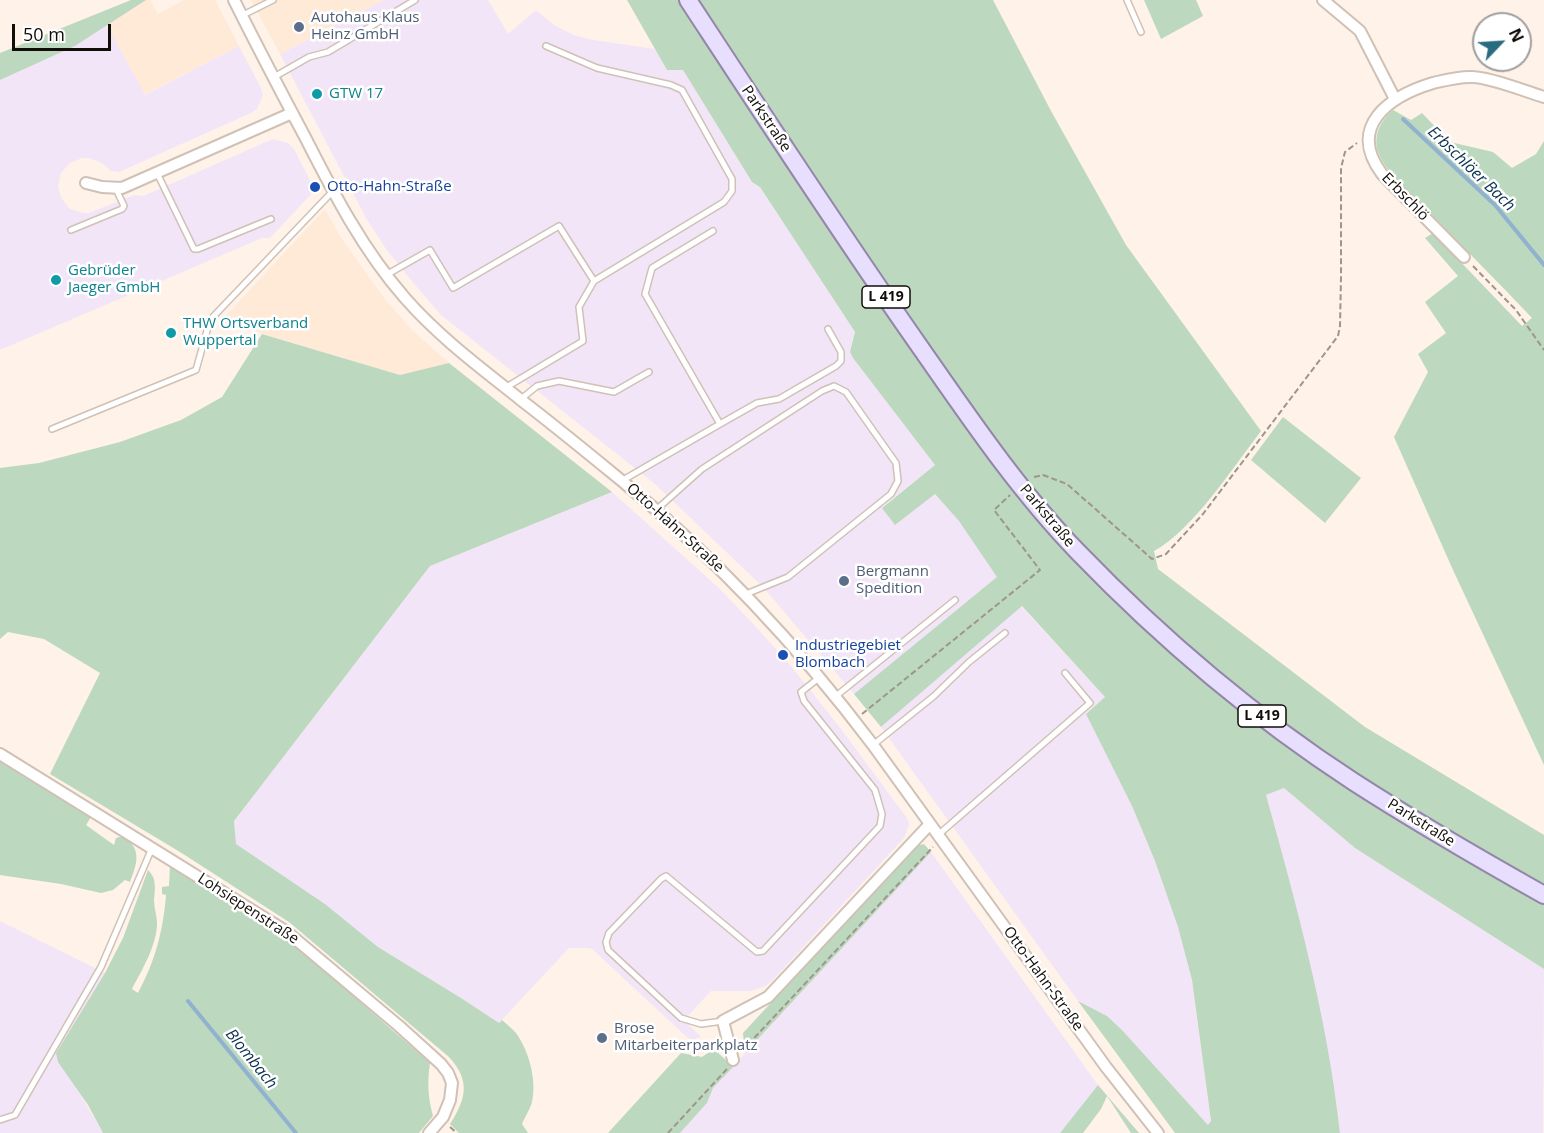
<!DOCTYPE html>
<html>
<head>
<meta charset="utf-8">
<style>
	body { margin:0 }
	#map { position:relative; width:1544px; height:1133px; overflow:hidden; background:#fff2e8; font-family:"Open Sans",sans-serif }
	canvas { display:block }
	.north { position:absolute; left:1472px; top:12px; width:60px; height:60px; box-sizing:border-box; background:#fff; border:2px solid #a09e9d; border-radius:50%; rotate:65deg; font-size:16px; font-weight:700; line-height:24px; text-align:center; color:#120d09 }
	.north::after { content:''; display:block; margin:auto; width:21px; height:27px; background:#2a6c7f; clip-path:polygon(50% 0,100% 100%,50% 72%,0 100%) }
	.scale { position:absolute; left:12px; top:24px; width:99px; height:27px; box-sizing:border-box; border:3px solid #120d09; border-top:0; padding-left:8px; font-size:18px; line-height:21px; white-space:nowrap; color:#120d09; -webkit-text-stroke:4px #fff; paint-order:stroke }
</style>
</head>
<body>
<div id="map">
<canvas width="1544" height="1133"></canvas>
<div class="north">N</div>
<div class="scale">50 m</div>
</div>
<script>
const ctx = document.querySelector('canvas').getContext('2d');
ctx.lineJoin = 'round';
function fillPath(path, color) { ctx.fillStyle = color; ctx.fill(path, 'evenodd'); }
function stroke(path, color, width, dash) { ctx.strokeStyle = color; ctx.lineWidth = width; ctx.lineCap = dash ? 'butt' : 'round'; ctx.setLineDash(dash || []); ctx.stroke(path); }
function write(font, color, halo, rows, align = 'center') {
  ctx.font = font + ' "Open Sans",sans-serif'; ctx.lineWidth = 5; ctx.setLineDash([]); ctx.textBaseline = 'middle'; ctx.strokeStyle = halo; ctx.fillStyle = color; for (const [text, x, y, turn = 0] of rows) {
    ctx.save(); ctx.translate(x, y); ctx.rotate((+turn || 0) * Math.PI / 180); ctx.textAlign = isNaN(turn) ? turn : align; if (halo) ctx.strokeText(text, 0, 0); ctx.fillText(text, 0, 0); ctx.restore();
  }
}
fillPath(new Path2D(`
	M146,0H150L158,14L184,0H215L239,46L144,95L107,25Z
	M251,0H384L280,54Z
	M325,209L341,238L384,298L412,330L449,363L400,375L221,321Z`), '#ffe9d7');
fillPath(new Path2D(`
	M384,0H488L508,34L536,10L554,25L574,35L593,40L655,49L667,70H683L752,182L760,187L855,332L850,352L853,358L935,465L882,507L896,524L935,494L959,520L998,577L854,694L763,587L655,484L441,315L410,279L386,249L366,218L280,54Z
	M107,25L145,95L239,46L261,88L263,95L257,109L251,113L119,172L111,171L102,163L89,158H82L70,163L61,173L58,187L62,199L70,209L83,213H89L134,195L143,196L273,139L288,143L294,149L315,190L270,238H262L0,350V80L75,46Z
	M612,492L719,588L757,628L791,666L841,729L907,818L909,824L904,838L772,981L765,986L752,991H711L684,1020L701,1037L693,1040L688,1038L592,949L588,948H569L499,1023L461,998L378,947L325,904L236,844L234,821L430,566Z
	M1021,606L1105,697L1086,714L1132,806L1155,861L1178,927L1192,980L1211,1122L1208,1125L1122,1030L1107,1016L1078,1001L881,727Z
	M1284,788L1355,848L1544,969L1543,1133H1340L1336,1099L1266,795Z
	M931,852L1098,1085L1060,1133H680L707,1103L713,1088Z
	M0,921L105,973L56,1053L103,1133H0Z`), '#f3e5f8');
fillPath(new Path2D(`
	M131,0H146L75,46L0,80V53Z
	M627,0H993L1051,111L1126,245L1261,431C1234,466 1192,531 1154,551L1158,569L1365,727L1544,835V969L1355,848L1284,788L1266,795C1297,907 1327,1016 1340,1133H1175L1078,1001L1107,1016L1122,1030L1208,1125L1211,1121L1192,980L1178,927L1155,861L1132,806L1086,714L1105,697L1022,606L881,727L854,694L997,577L959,521L935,494L895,525L882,508L935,465L853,358L850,352L855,332L760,187L752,182L683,70H667Z
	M1144,0H1196L1203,16L1161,39Z
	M1393,110L1411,120L1422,113L1450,142L1493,152L1512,168L1536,154L1544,141V765L1453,570L1394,437L1428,372L1418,354L1446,333L1425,302L1458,276L1425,238L1433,233L1522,326L1532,318C1498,282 1464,248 1430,213C1414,197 1387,175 1379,154C1372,137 1380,121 1393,110Z
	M262,334L400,375L449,363L612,492L430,566L234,821L236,844L325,904L378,947L461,998L499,1023L502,1020C507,1024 512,1029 516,1033C529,1051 537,1080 532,1102C530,1109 525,1117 522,1124L528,1133H459L450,1124C466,1099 471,1081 449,1057L289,922L180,852L50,774L100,673L44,639L8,632L0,639V468L39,463L120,442L181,420L222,397Z
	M1283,417L1361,478L1325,523L1251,460Z
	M0,761L91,817L86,825L114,845L116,838C121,836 124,837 129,841C142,853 135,868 130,882L125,880L113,890L101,893L61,884L0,875Z
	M924,844L931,852L745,1053L743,1033L916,846Z
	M170,865L288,939L430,1063C427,1082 428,1098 433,1116L419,1133H103L88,1105L58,1062L56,1053L105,973L123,938L148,870C157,878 155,889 154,900C154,908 157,916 157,923C157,945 142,970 132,989L138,993C155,961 163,932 166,895L162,894V887L169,886Z
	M714,1049L733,1067L713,1088L707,1103L680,1133H608L681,1053L702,1057Z
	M1098,1085L1139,1133H1131L1107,1096L1101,1109L1083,1133H1060Z`), '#bcd8bf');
stroke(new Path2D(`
	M1403,119L1495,205L1544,265
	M188,1001L296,1133`), '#91b2cf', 4);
const lane = new Path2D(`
	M1127,0L1141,32
	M241,16L273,0
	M546,46L597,68L671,85L682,90L732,179V191L724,202L594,281
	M274,77L309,57L328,52L415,0
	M157,173L194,249H198L271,219
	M71,230L122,209L124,206L116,189
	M386,275L430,250L453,288L559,226L594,281L579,307L583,341L505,388
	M521,399L537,386L559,381L614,392L649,372
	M720,424L757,403L779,399L836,366L841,361V352L828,329
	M52,429L196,370L210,320L333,191
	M623,480L720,424L645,294L652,268L713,231
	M656,510L702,469L822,391L834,386L846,392L896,463L898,481L891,494L788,577L746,594
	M836,696L955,600
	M873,745L934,696L969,662L1005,633
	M938,835L1090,703L1065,673
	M723,1021L701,1024L681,1018L608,950L606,942L609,933L661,879L666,876L757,952L763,951L880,826L882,814L875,790L804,701L801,692L820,677
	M0,1120L15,1115L101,967L152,848`);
const street = new Path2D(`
	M234,0C257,46 281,92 305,137C334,194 363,250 405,298C439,337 481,368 521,400C555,426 589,454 622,481C717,559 799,647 873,745L1106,1067L1158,1133
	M1323,0L1360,31L1395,99
	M86,183L102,187L122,188L292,113
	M1464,257L1382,174C1346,126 1390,96 1433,83C1446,80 1460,76 1473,77C1493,78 1524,91 1544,97
	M0,754L287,932L399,1026L441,1064L448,1073L452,1083L450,1100L443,1117L429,1133
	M733,1060L723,1021L768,997L930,824`);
const primary = new Path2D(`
	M688,0C764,116 840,233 920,347C969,417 1018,490 1078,552C1161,638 1254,717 1354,782C1416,822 1480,859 1544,895`);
stroke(lane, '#d0c1b5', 8);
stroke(street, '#d0c1b5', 14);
stroke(primary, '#9387a8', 20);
stroke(new Path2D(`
	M1473,266L1516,310L1544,350
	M1034,477L1043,475L1067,484L1152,559L1166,554L1203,514L1338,336L1340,326L1341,277V168L1345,152L1357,143
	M862,714L1040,570L994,510L1010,495
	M742,1051L933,847
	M450,1127L457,1133
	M668,1133L727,1069`), '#9e958d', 2, [6, 3]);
stroke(lane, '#fff', 5);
stroke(street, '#fff', 10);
stroke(primary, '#e8defe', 16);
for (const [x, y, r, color] of [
	[299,27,6,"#5c6f8a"],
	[317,94,6,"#0f9aa8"],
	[315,187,6,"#1a4fb4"],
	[56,280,6,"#0f9aa8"],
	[171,333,6,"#0f9aa8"],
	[844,581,6,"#5c6f8a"],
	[783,655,6,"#1a4fb4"],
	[602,1038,6,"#5c6f8a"]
]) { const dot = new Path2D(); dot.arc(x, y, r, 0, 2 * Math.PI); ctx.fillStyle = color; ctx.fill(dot); stroke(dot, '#fff', 2); }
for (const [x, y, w] of [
	[886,297,48],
	[1262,716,48]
]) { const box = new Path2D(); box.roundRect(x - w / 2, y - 11, w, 22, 4.5); ctx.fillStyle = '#fff'; ctx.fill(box); stroke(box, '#120d09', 1.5); }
write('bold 14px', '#120d09', null, [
	["L 419",886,297],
	["L 419",1262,716]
]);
write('15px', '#4e5e75', '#fff', [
	["Autohaus Klaus",311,18],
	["Heinz GmbH",311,35],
	["Bergmann",856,572],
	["Spedition",856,589],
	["Brose",614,1029],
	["Mitarbeiterparkplatz",614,1046]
], 'left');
write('15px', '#0d838f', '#fff', [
	["GTW 17",329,94],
	["Gebrüder",68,271],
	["Jaeger GmbH",68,288],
	["THW Ortsverband",183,324],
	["Wuppertal",183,341]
], 'left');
write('15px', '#120d09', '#fff', [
	["Parkstraße",766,119,56],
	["Erbschlö",1405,197,46],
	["Parkstraße",1047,516,50],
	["Otto-Hahn-Straße",675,528,42],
	["Parkstraße",1421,823,32],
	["Lohsiepenstraße",248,909,33],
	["Otto-Hahn-Straße",1043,979,54]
]);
write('15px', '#164399', '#fff', [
	["Otto-Hahn-Straße",327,187],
	["Industriegebiet",795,646],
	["Blombach",795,663]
], 'left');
write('italic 16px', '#0a3250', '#fff', [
	["Erbschlöer Bach",1471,169,44],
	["Blombach",251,1059,51]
]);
</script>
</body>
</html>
